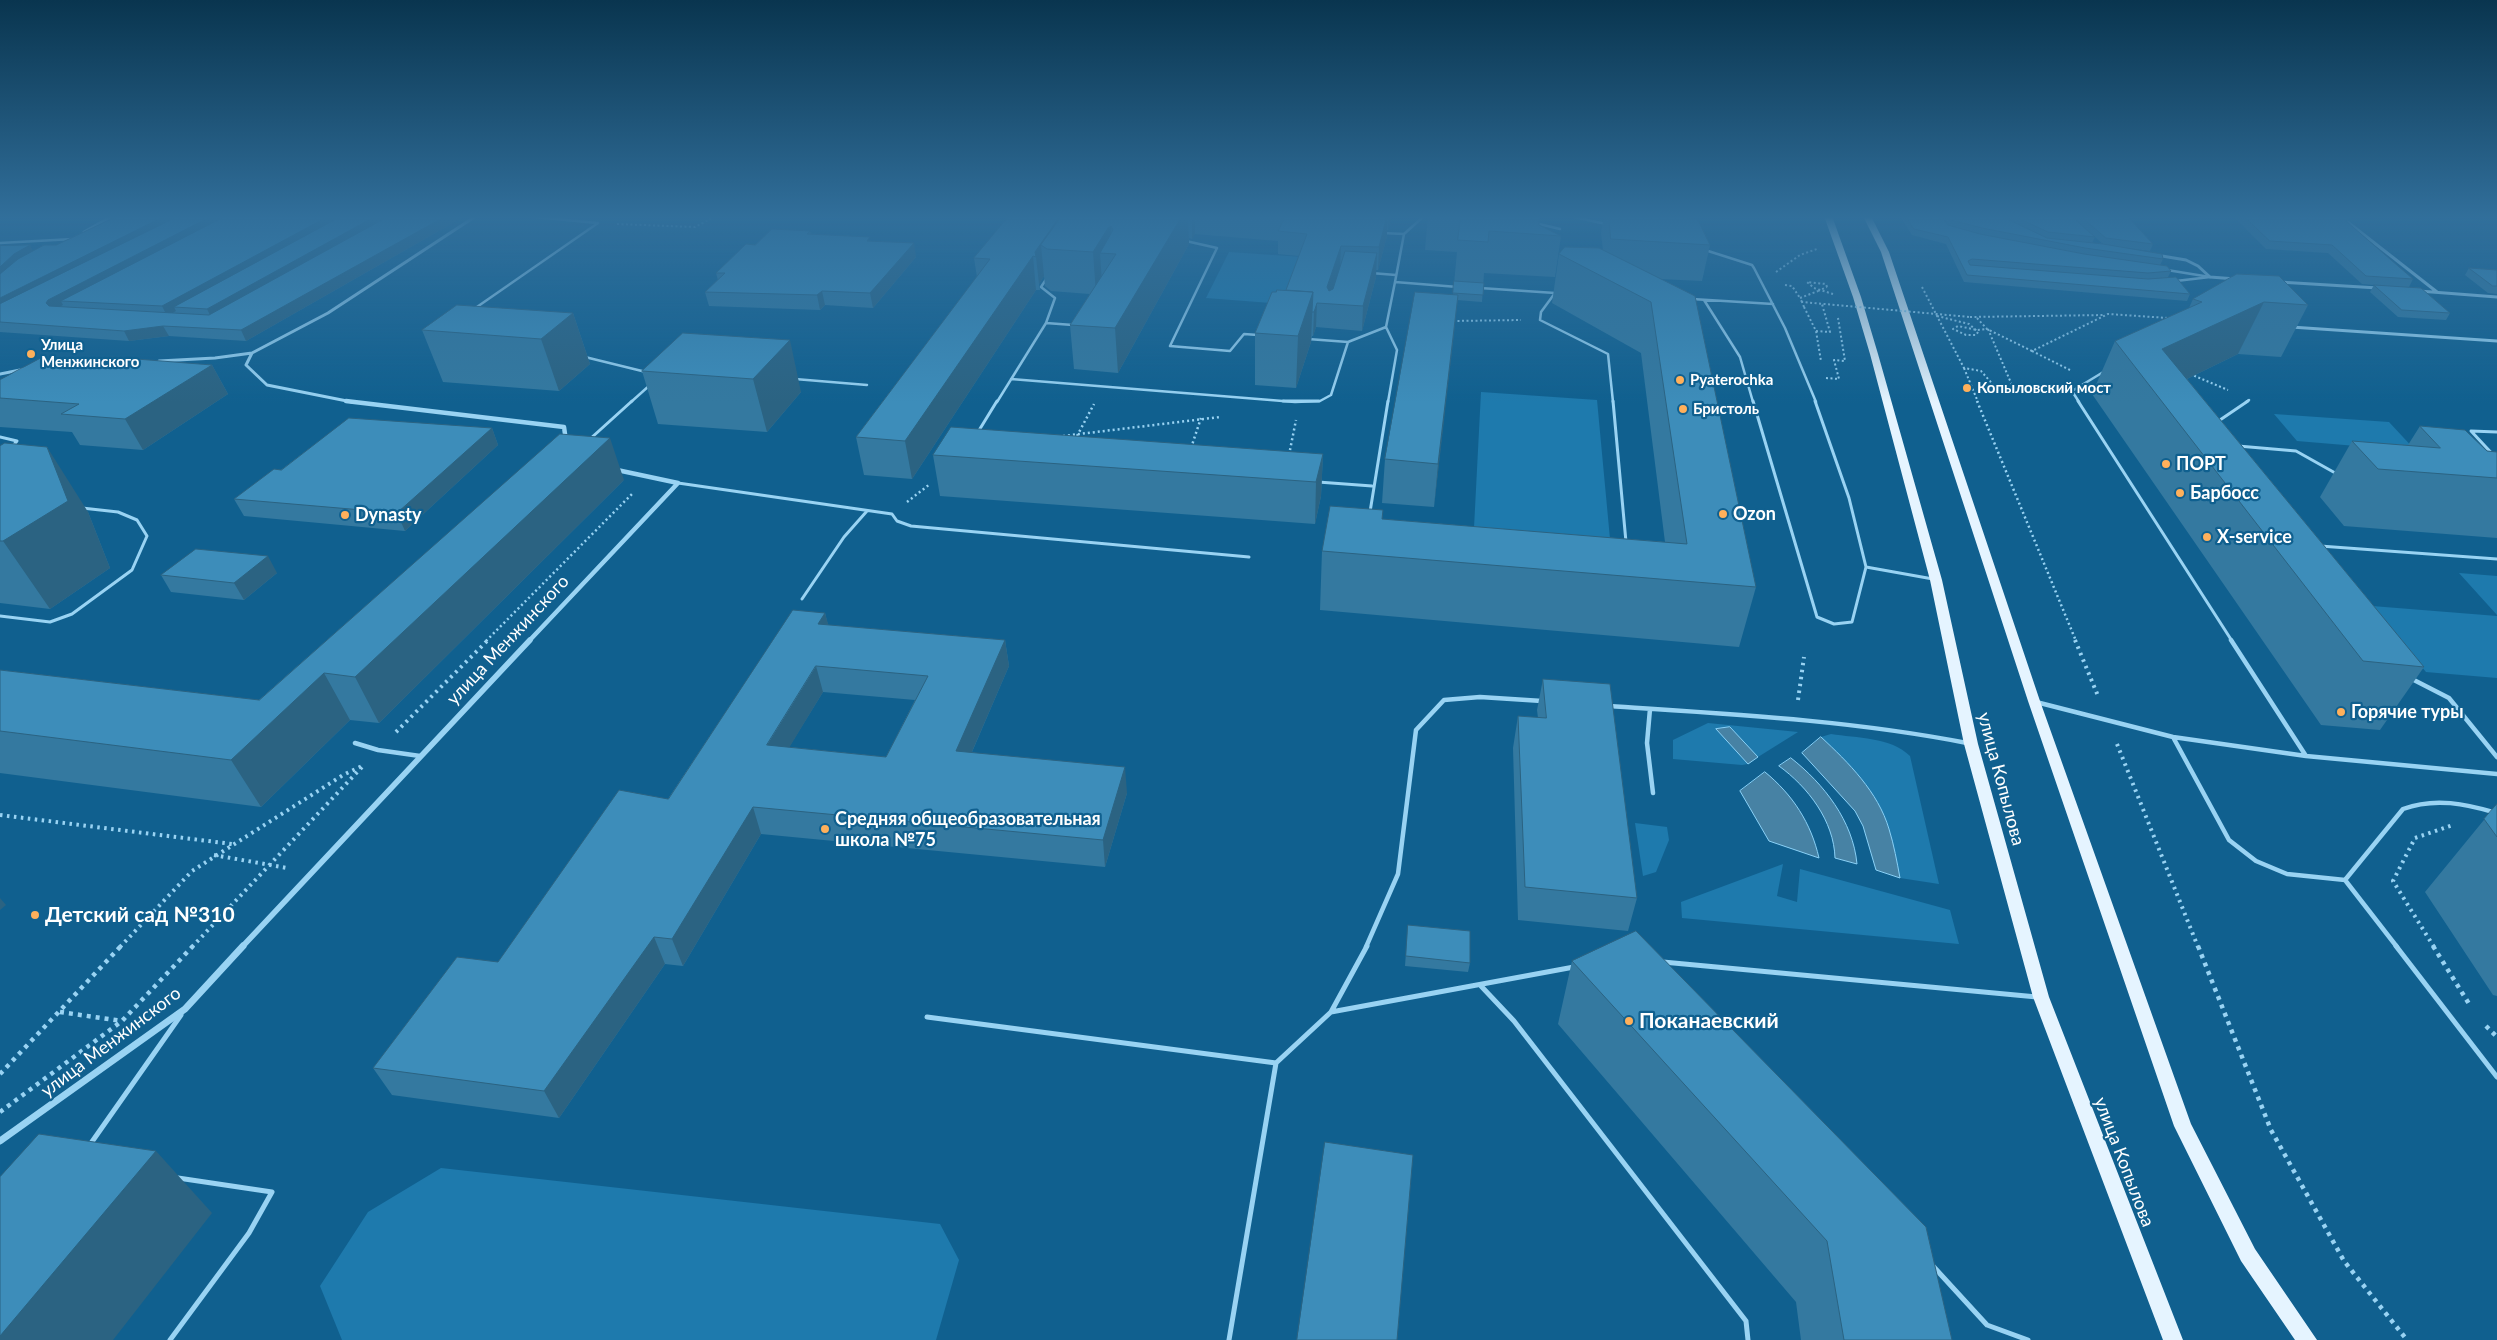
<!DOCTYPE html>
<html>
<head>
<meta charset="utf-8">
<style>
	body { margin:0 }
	canvas { display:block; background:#10608f }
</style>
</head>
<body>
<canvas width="2497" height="1340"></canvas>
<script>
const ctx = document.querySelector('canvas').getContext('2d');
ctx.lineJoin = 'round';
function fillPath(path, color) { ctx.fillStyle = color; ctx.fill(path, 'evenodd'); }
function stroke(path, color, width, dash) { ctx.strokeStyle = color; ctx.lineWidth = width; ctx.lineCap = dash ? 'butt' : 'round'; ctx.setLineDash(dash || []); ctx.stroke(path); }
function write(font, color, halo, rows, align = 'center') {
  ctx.font = font + ' Lato,sans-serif'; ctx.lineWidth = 4.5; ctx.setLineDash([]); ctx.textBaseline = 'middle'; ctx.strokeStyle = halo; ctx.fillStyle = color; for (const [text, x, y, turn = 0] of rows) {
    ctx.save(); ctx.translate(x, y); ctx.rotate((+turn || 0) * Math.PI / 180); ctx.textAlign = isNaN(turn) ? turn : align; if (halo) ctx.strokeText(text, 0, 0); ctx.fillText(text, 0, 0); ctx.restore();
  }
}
fillPath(new Path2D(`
	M1229,252L1302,257L1284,304L1206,298Z
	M1481,392L1597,400L1610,539L1474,528Z
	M2274,414L2389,422L2416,451L2297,441Z
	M2459,573L2497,576V615Z
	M2372,606L2497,616V678L2426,672Z
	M1708,723L1798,732L1758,757L1730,727L1716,729L1748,764L1742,765L1673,759V740Z
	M1831,734C1856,738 1891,737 1910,756L1939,884L1900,878C1896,862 1894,845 1889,829C1878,792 1848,763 1821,737Z
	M1635,823L1667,827L1669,840L1656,872L1643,876Z
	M1783,864L1777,896L1797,902L1800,869L1950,910L1959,944L1682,918L1681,902Z
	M441,1168L940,1224L959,1260L936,1340H342L320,1286L368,1212Z`), '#1e7aad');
const water = new Path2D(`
	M1730,727L1758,757L1748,764L1716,729Z
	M1821,737C1849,763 1878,792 1889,829C1894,845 1897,862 1900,878L1876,870L1863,826L1855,811L1802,753Z
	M1791,758C1824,784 1853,821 1857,864L1835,858C1834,821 1808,787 1779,766Z
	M1765,772C1793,795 1811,823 1819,858L1769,841L1740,791Z`);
fillPath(water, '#4782a4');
stroke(water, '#8ad1f7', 1);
stroke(new Path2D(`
	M617,224L695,227L716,216
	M1776,272L1800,255L1817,249
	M1785,285L1792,286L1800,298
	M1827,287L1826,284L1807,282L1814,288L1833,294
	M1922,287L1964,368L1981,371L1996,388L2015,391
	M1802,302L1800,298L1818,291
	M1804,307L1816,331L1821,361
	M1937,316L1969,324L1978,332
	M1970,317L2105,315
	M1977,318L1987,329L2032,351L2108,314L2168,318
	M1453,321L1521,320
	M1988,329L2014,390
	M1816,331L1830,332L1822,304
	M2032,351L2070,370
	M1964,368L1978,402
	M2190,374L2228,390
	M1826,378L1839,379L1834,360L1845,361L1838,318`), '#99d3f3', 2, [2, 2.5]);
stroke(new Path2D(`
	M1977,401L2076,641
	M1063,436L1220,417
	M1077,436L1094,404
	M1191,448L1201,418
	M1289,455L1296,420
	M907,502L930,484
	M486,641L633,493`), '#99d3f3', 2.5, [2, 3]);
stroke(new Path2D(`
	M2075,640L2098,696
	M1798,700L1804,657
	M396,732L488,640
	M2117,744L2198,947
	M0,815L232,844
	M214,855L287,868
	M120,947L192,871L343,775L362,766
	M192,947L362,767
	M2434,947L2393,881L2415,838L2453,825`), '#99d3f3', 4, [2.5, 4.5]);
stroke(new Path2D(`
	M2198,946L2271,1130L2344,1261L2407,1340
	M2433,946L2471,1007
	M60,1012L122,1021
	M2486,1026L2497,1037
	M0,1074L121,946
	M0,1112L122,1021L193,946`), '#99d3f3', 4.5, [4, 5]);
stroke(new Path2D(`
	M523,216L598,223
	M1569,216L1606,224
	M1535,223L1560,229
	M1383,233L1404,234L1395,282L1458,287
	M1404,234L1424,216
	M1186,241L1217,248L1170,346L1230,351L1244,334L1258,335
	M0,243L73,239
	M1705,250L1752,265L1754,268L1785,328L1816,402
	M2167,270L2210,277L2176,281
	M1371,273L1396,275
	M1480,288L1555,293
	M1555,293L1541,312L1540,320L1608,354L1613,402
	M1692,299L1773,304
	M1704,300L1740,357L1753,402
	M474,309L598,223
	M1046,323L1073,325
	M1308,339L1348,342
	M585,357L646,372
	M795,379L867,385
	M1011,379L1295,402L1320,401L1331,395L1348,342L1386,327
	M631,402L650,385
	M997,402L1046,323L1055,298L1041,287L1047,278
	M1388,402L1397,350L1386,327L1395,282
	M2079,402L2072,391L2105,371
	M2246,402L2249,400`), '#99d3f3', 2.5);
stroke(new Path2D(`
	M1283,401H1319
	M1613,401L1626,542
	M1753,401L1817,617L1834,624L1852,622L1866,567
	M1815,401L1849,498L1866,567L1933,579
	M2078,401L2232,641
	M2217,422L2248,401
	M978,432L997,401
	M2497,432L2471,431L2497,459
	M0,437L17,441L12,447
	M590,439L632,401
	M2238,446L2296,451L2337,474
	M1318,482L1372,486
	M678,483L892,514L897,521L911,526L1249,557
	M1370,512L1388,401
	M2320,546L2497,559
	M802,599L844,537L867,511
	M0,616L50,622L72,614L132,570L147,536L137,520L118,512L82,508`), '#99d3f3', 3);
stroke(new Path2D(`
	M2231,640L2306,756
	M2410,678L2449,698L2497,757
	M2036,702L2173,737L2306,756L2497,774
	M1609,706C1729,714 1849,720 1967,743
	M1650,709L1647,743L1653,793
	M2173,737L2229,840L2256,861L2287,874L2345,880L2397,947
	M355,743L378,750L420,756
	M2345,880L2403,809C2435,797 2466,804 2497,813
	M1366,947L1398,874L1416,730L1444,700L1480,697L1542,701`), '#99d3f3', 4.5);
stroke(new Path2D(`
	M2396,946L2497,1077
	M1663,962L2037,997
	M1481,986L1514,1021L1746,1321L1748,1340
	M1331,1012L1367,946
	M927,1017L1276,1063L1331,1012L1574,967
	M89,1146L181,1015
	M1932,1265L1987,1325L2028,1340
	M170,1340L249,1233L272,1192L178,1178
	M1229,1340L1276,1063`), '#99d3f3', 5);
stroke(new Path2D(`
	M2340,216L2437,292
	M84,232L112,216
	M2156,255L2186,260L2198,266L2210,277L2236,279
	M2279,282L2378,288
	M2419,291L2497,297
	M2291,327L2497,341
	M252,353L246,365L267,385L352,402
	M159,361L215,358L252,353L328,313L476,216
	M0,374L25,369`), '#99d3f3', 3);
stroke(new Path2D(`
	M346,401L564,427L566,441
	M529,641L678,483L617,470`), '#99d3f3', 4.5);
stroke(new Path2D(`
	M242,947L530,640`), '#99d3f3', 5.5);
stroke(new Path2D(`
	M0,1141L185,1009L243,946`), '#99d3f3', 7);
fillPath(new Path2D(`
	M1824,216H1832L1861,297L1878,354L1942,580L1978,744L2049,997L2183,1340H2163L2033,997L1964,744L1930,580L1870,354L1853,297Z
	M1863,216H1871L1889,252L2040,701L2191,1124L2255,1249L2317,1340H2295L2241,1261L2174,1126L2028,701L1881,252Z`), '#e5f4ff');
stroke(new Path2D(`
	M1818,291L1827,287
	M1804,307L1802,302L1970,317
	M1978,332L1976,335H1966L1953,329L1958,326L1977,330L1987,329`), '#99d3f3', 2, [2, 2.5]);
fillPath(new Path2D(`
	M465,216L246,341L169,336L129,341L0,332V246L33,251L56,245Z
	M1009,216H1392L1388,230H1387V236L1378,270H1376V277L1362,331L1316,327L1313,336H1312L1311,342L1296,388L1255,385V333L1276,292L1286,290L1299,256L1278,254V241L1195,234L1192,239L1189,238V244L1118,373L1074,369L1070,325L1090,294L1051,291L1045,286L1044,276L1039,284L1040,290H1036L912,479L864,475L856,437L977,277L974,258Z
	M1428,216H1539V225L1561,236L1555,277L1484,273L1482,302L1457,300L1434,507L1382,503L1385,459L1453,295L1457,252L1425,250Z
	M1604,216H1679L1710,245L1702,281L1660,279L1756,587L1739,647L1320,610L1322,551L1382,519L1665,542L1641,353L1552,303L1559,254L1603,250L1601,233Z
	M1900,216H1941L1948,225L1942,216H2127L2153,244L2150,251L2120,247L2163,259L2160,265L2171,271L2168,277L2190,294L2187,301L1964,282L1946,244L1912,235ZM2095,237L2103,244L2092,243Z
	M2233,216H2353L2350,219L2349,218L2347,222L2413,279L2409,287L2450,313L2446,320L2398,317L2370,292L2374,285L2362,284L2328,253L2266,249Z
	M810,231L811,234L871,241L916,257L873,308L825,305L820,310L709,306L705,292L718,280L716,273L755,245Z
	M2469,268L2497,270V294L2488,293L2465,275Z
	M2279,276L2308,305L2281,357L2238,354L2187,379L2424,667L2380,730L2321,725L2092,394L2115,341L2189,308L2193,299Z
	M573,313L590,364L559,391L443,382L422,330Z
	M683,333L801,392L767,432L658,424L642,371Z
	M48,359L88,362L212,365L228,394L143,450L80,445L72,432L0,427V380Z
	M2420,426L2487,451L2497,452V538L2344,526L2320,497L2352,441L2408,445Z
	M492,428L498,445L405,531L244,516L234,499L281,470Z
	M0,446L88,512L110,568L50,609L0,603Z
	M1323,454L1321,496L1315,524L940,496L933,455Z
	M624,480L379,723L350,720L261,807L0,773V670L259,700Z
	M277,573L244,600L171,592L161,575Z
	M825,613L828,625L1005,640L1009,666L972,752L1127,793L1105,867L761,834L683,966L665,964L559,1118L392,1095L373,1068L498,962L668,799ZM823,692L915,700L886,757L789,747Z
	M1543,679L1637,898L1628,931L1518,920L1513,748L1518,716L1538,718L1537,710Z
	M2497,804V996L2493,995L2425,892Z
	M1408,925L1470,963L1468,972L1405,966Z
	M1572,961L1952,1340H1801L1796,1302L1558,1024Z`), '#3479a0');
fillPath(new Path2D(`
	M165,216H188L0,311V298Z
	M212,216H234L61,301L63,305L54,310L46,303L48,300Z
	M329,216H349L174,307L176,311L167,316L162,306Z
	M376,216H396L212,319L207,309Z
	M446,216H465L246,341L241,330Z
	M1060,216H1077L1041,245L1044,276L1039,284L1036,257L1035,252Z
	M1182,216H1188L1189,244L1118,373L1115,328Z
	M1192,216H1195V234L1192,239Z
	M1387,216V236L1378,270L1379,247Z
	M1389,216H1392L1388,230Z
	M1111,226L1113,254L1100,253L1102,283L1096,294L1093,252L1108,228Z
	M914,243L916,257L873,308L870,293Z
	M30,245L35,255L0,281V267L14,254Z
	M1341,246L1340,269L1328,304L1327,287Z
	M1377,253L1376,277L1362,331L1363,306Z
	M1033,256L1036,290L912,479L905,441Z
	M822,291L825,305L820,310L817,295Z
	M1313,292L1311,342L1296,388L1298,336Z
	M1458,295L1454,334L1434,507L1438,464Z
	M2264,302L2238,354L2156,394L2162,349Z
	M1317,303L1316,327L1313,336L1314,312Z
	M573,313L590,364L559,391L541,339Z
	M163,326L169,336L129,341L124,331Z
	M790,340L801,392L767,432L753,379Z
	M212,365L228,394L143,450L125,419Z
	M492,428L498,445L405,531L397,513Z
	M610,438L624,480L379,723L355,677Z
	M47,447L88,512L110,568L50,609L3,541Z
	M1323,454L1321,496L1315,524L1316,482Z
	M268,556L277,573L244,600L234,583Z
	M825,613L832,638L818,624Z
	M1005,640L1009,666L961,777L956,751Z
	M816,666L823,692L775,771L767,745Z
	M324,673L350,720L261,807L231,760Z
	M1125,767L1127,793L1105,867L1103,840Z
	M753,807L761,834L683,966L672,939Z
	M0,898L6,905L0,910Z
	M654,937L665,964L559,1118L544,1091Z
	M156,1151L212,1213L113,1340H0V1336Z`), '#2b6382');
const building = new Path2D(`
	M118,216H165L0,298V274L18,259L44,245H56Z
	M179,216H212L48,300L46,303L49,306L209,315L389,216H446L241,330L163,326L124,331L0,322V304Z
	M226,216H329L162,306L61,301Z
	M342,216H376L207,309L174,307Z
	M1009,216H1060L1035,252L1036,257L1033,256L905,441L856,437L990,259L974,258Z
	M1062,216H1182L1115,328L1070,325L1116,254L1100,253L1113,230L1111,226L1108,228L1093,252L1047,249L1041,245Z
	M1245,216H1387L1379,247L1341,246L1327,287L1329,291L1333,289L1345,251L1377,253L1363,306L1317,303L1314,312H1312L1313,292L1286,290L1307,234L1278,231L1284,219Z
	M1461,216H1539V225L1561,236L1489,231L1488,242L1458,240Z
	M1609,216H1679L1698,220L1710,245L1611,239Z
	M1906,216H1941L1948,225L1980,234L2084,254L2167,266L2171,271L2148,273L1972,259L1968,261L1970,265L2148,279L2176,277L2190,294L1967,275L1948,237L1914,229Z
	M1948,216H2001L2047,238L2103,244L2162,254L2163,259L2085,248L1982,228L1951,220Z
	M2014,216H2071L2095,237L2048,232Z
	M2081,216H2127L2153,244L2106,238Z
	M2244,216H2348L2349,217L2346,221L2413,279L2366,276L2332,245L2270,241Z
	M772,229L810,231L807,234L870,237L867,241L914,243L870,293L822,291L817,295L705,292L725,273H716L746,244L755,245Z
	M30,245L14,254L0,267V246Z
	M1565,247L1599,248L1695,296L1756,587L1322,551L1330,506L1383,510L1382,519L1687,544L1651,302L1559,254Z
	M2469,268L2497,270V286H2493Z
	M2237,274L2279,276L2308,305L2264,302L2162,349L2424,667L2363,661L2115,341L2202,302L2193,299Z
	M1454,281L1484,283L1483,295L1453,293Z
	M2374,285L2421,288L2450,313L2402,310Z
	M1277,290L1313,292L1298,336L1255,333L1272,292H1276Z
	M1415,292L1458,295L1438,464L1385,459Z
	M457,305L573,313L541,339L422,330Z
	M683,333L790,340L753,379L642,371Z
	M43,357L48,359L88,362L111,357L212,365L125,419L61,414L79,404L0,398V380Z
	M349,418L492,428L397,513L234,499L274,469L281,470Z
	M2420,426L2465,430L2487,451L2497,452V478L2378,469L2352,441L2440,448Z
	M951,427L1323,454L1316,482L933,455Z
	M560,434L610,438L355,677L324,673L231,760L0,731V670L259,700Z
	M5,443L47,447L68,501L3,541H0V446Z
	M196,549L268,556L234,583L161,575Z
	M793,610L825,613L818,624L1005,640L956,751L1125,767L1103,840L753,807L672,939L654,937L544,1091L373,1068L457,957L498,962L619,790L668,799ZM816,666L928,676L886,757L767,745Z
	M1543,679L1610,684L1637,898L1525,887L1518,716L1546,718Z
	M2497,804V837L2484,819Z
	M1408,925L1470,931V963L1406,956Z
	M1636,931L1926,1227L1952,1340H1844L1827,1241L1572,961Z
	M39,1134L156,1151L0,1336V1177Z
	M1325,1142L1413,1155L1397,1340H1297Z`);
fillPath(building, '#3d8dba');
stroke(building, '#2b6382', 1);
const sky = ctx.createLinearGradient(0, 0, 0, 403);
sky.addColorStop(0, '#09354f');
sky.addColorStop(0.54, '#316f9b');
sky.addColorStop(1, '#316f9b00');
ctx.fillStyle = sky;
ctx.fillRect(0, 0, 2497, 403);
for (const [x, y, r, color] of [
	[31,354,5,"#ffb05b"],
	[1680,380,5,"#ffb05b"],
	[1967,388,5,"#ffb05b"],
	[1683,409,5,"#ffb05b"],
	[2166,464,5,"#ffb05b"],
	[2180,493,5,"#ffb05b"],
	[1723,514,5,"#ffb05b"],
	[345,515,5,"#ffb05b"],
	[2207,537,5,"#ffb05b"],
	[2341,712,5,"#ffb05b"],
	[825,829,5,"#ffb05b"],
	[35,915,5,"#ffb05b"],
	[1629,1021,5,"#ffb05b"]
]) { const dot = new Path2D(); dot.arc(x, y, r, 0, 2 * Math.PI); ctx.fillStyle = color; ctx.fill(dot); stroke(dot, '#10608f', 2); }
write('bold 15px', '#fff', '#10608f', [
	["Улица",41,345],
	["Менжинского",41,362],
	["Pyaterochka",1690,380],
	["Копыловский мост",1977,388],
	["Бристоль",1693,409]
], 'left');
write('bold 18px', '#fff', '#10608f', [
	["ПОРТ",2176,464],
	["Барбосс",2190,493],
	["Ozon",1733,514],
	["Dynasty",355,515],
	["X-service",2217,537],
	["Горячие туры",2351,712],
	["Средняя общеобразовательная",835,819],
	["школа №75",835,840]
], 'left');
write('18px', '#fff', '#10608f', [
	["улица Менжинского",508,640,-47],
	["улица Копылова",2001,779,75],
	["улица Менжинского",111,1042,-37],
	["улица Копылова",2124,1162,69]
]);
write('bold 21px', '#fff', '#10608f', [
	["Детский сад №310",45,915],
	["Поканаевский",1639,1021]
], 'left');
</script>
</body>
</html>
